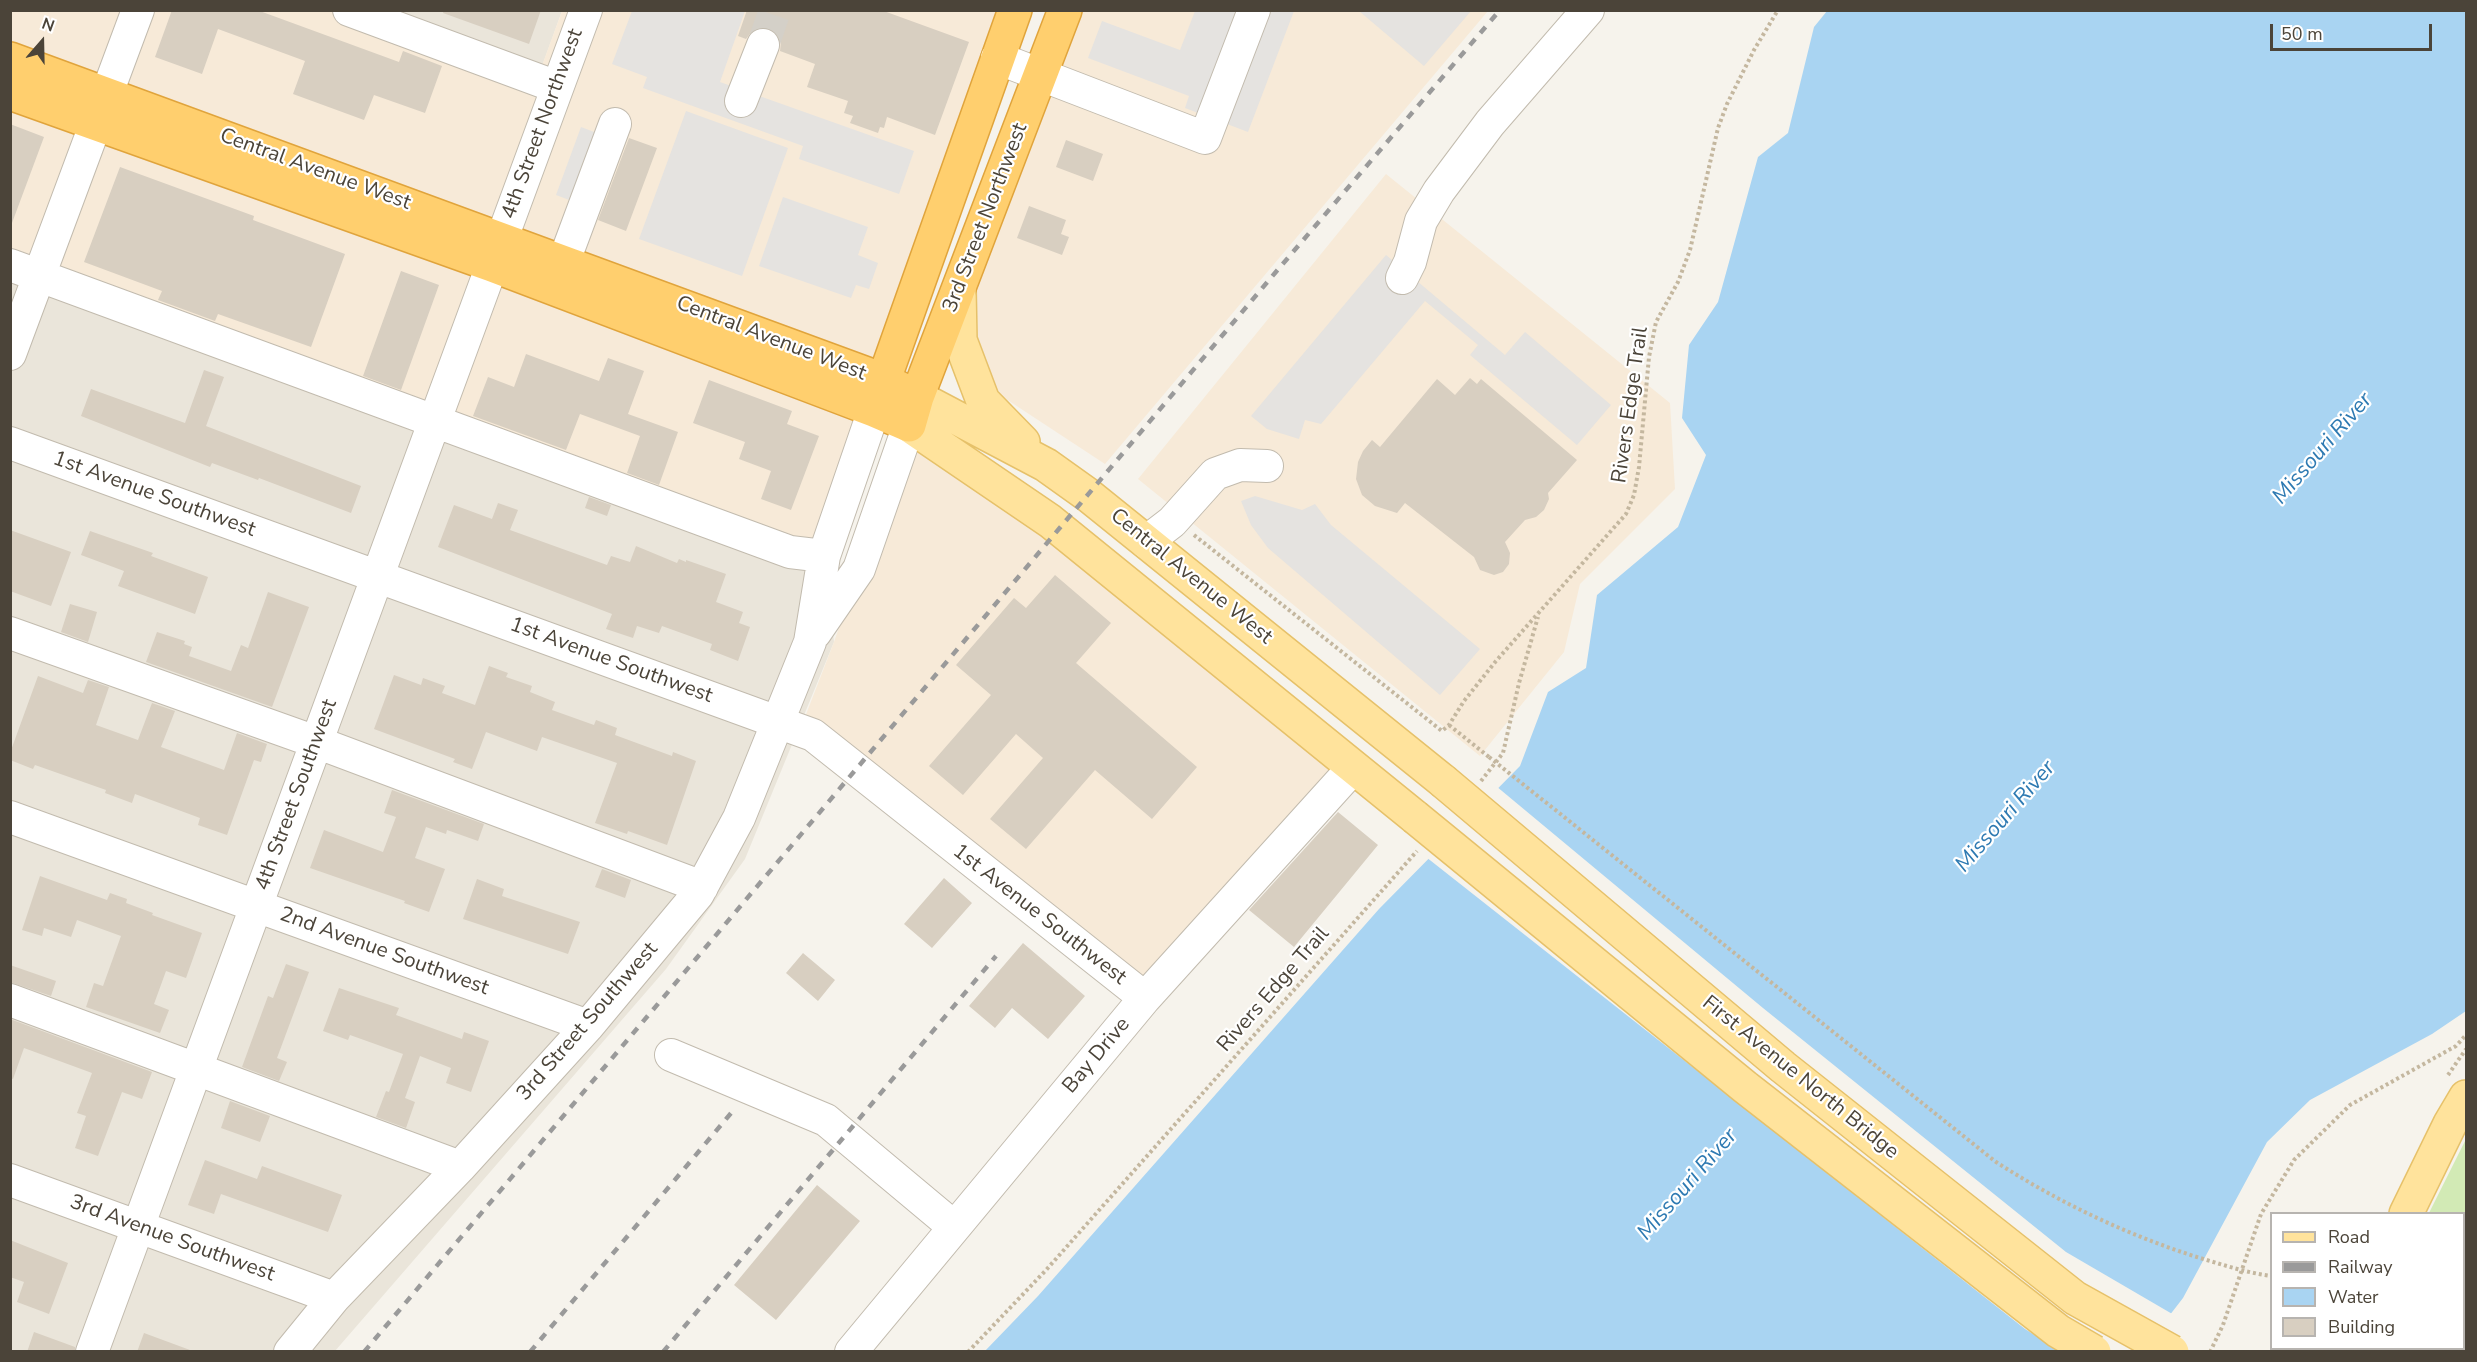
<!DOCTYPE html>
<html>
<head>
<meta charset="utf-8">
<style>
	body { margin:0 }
	#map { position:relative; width:2477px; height:1362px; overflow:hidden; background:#f6f3ec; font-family:"Nunito Sans",sans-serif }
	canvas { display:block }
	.frame { position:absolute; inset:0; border:12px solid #4b4439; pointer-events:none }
	.legend { position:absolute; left:2270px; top:1212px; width:195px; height:138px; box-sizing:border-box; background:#fff; border:2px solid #b7b4b0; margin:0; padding:8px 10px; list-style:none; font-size:18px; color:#4b4439 }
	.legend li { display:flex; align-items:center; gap:12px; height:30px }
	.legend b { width:30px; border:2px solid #b7b4b0 }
	.north { position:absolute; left:12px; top:12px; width:60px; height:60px; -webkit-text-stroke:4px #fff; paint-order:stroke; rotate:20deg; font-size:16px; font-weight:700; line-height:24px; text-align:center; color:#4b4439 }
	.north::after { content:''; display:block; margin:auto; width:21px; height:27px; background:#4b4439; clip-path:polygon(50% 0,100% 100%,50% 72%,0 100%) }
	.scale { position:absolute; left:2270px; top:24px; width:162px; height:27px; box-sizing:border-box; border:3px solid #4b4439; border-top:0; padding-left:8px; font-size:18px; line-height:21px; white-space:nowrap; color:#4b4439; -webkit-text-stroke:4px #fff; paint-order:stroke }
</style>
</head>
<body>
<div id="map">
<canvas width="2477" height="1362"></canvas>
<div class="frame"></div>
<ul class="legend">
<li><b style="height:8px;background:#ffe39c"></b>Road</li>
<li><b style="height:8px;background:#9a9a9a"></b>Railway</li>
<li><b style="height:16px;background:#a9d4f2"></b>Water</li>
<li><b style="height:16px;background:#d8cfc1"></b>Building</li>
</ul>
<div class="north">N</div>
<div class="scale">50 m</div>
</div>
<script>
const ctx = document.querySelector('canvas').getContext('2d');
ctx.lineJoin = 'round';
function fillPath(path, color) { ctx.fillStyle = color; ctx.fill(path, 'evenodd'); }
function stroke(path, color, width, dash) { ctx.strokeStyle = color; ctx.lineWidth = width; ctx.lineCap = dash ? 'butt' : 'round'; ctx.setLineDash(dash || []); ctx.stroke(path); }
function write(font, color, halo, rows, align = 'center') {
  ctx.font = font + ' "Nunito Sans",sans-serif'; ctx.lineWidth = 4.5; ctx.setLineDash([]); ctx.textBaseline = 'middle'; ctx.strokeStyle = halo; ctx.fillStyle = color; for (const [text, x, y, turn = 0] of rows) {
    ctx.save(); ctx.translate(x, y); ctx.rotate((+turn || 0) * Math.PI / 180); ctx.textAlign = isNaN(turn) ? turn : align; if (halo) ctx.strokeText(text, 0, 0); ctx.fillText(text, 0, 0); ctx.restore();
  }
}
fillPath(new Path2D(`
	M349,11H562L537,80Z
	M11,265L824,556L834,642L745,859L666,969L335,1351L11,1352Z`), '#eae5da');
fillPath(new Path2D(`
	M10,11H349L537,79L562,11H1015L883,380L11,59Z
	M1065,11H1488L1105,464L1003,397L960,340L1041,75Z
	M11,95L874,410L824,556L11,265Z
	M1386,174L1670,403L1675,489L1580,584L1564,652L1480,756L1138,479Z
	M909,425L1353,768L1145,998L800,730L834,642Z
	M2466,1214V1351L2376,1352L2377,1348H2464V1215Z`), '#f7ead8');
fillPath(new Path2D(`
	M2466,1139V1214L2429,1213Z`), '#d2eab5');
fillPath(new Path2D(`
	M632,11H745L720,82L914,151L899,194L799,159L803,146L643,88L647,77L612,64Z
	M1195,11H1294L1248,132L1185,108L1189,96L1088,58L1102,21L1180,50Z
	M1359,11H1471L1424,66Z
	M686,111L788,148L742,276L639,239Z
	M581,127L610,138L585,206L556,195Z
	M783,197L868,227L858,255L878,263L869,289L856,285L851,298L759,266Z
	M1386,255L1505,355L1525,332L1611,405L1577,445L1470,355L1478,345L1425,301L1321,424L1305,420L1299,439L1267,429L1251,416Z
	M1255,496L1302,510L1315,504L1331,525L1480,649L1440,695L1268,548L1251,525L1241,501Z`), '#e5e3e0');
fillPath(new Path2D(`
	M1827,11H2466V1011L2432,1034L2310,1100L2267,1142L2183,1298L2142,1351L984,1352L1038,1296L1379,909L1520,766L1548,692L1586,668L1597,595L1678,527L1706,455L1682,418L1689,345L1718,302L1758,157L1788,133L1814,27Z`), '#a9d4f2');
fillPath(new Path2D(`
	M1496,786L1763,1008L2066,1252L2174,1315L2145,1352L2060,1351L2025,1329L1426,857Z`), '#f6f3ec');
fillPath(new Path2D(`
	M172,10H257L399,62L403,51L442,66L425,113L374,95L364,120L293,94L305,61L218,29L202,74L155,57Z
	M444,10H541L529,44L443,13Z
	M747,10H881L969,42L935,135L887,117L884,128L880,127L878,133L850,123L853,116L844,113L848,101L807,87L815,64L780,51L781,42L777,33L770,29L761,27L752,31L746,39L738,36Z
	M10,124L44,137L12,223H10Z
	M629,138L657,148L626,231L598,220Z
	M1066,140L1103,154L1093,181L1056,167Z
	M120,167L254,216L253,220L345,254L311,347L218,314L215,321L158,300L162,291L84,262Z
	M1029,206L1066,220L1061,234L1069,237L1062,255L1017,238Z
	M401,271L439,285L401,390L363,376Z
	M526,354L599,381L608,358L644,371L628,414L678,432L659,485L627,473L640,436L580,414L566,450L473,416L488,377L514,387Z
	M204,370L224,377L206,426L361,486L351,513L259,478L258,480L212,463L210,467L81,416L91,389L185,423Z
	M1470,378L1477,384L1481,379L1577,460L1548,493L1549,499L1544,510L1536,517L1525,520L1505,542L1510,553L1509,564L1503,572L1494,575L1480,570L1474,557L1405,503L1397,513L1375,506L1362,495L1356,479L1358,462L1363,451L1372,440L1380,447L1437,379L1455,395Z
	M709,380L792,411L787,424L819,436L791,510L761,499L771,471L739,459L745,442L693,423Z
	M589,497L611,505L607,516L585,508Z
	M498,503L518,510L510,530L607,565L611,556L630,562L636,546L677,563L679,559L686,562V560L726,574L716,602L743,612L739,623L750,627L738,661L710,650L712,644L662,626L659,633L637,626L633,638L606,629L612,614L438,547L454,505L492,519Z
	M10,530L71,552L51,606L10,591Z
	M90,531L153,553L151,556L208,577L195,614L118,586L124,571L81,555Z
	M1055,575L1111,623L1076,663L1197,767L1152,819L1095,770L1026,849L990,819L1043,758L1016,734L963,795L929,766L991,695L956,665L1014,598L1026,608Z
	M268,592L309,607L272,707L146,662L157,632L185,641L184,644L192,647L189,656L231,671L241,645L248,648Z
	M70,604L97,612L88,642L61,632Z
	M489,666L508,673L506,677L532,686L530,692L555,702L552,710L594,725L596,720L617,728L615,735L672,756L673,752L696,761L667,845L628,831L627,834L595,823L617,763L542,737L537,751L486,732L472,769L453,762L455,759L374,729L394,675L421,685L423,678L445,686L442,693L475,705Z
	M38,676L83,693L88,680L109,687L96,725L138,740L152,703L175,711L161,747L224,770L237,733L267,744L261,762L254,760L227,835L198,825L200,818L135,794L132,803L105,793L106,790L35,765L33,769L10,760V753Z
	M392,790L484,824L478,841L447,830L446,834L426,827L415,858L445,869L429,912L404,903L405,901L310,868L324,830L383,852L396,817L384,813Z
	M1338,812L1378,845L1294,947L1249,910Z
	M602,869L631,880L625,898L595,887Z
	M40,876L107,900L110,893L127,899L126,903L153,913L152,915L202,933L186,978L166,971L154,1004L169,1010L160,1033L86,1007L94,983L103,986L121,936L77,920L71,937L44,928L42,936L22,930Z
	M944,878L972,903L932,948L904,924Z
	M477,879L504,889L502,896L580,922L568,954L463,919Z
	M1023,943L1085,996L1048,1039L1012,1008L995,1028L969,1006Z
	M803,953L835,980L818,1001L786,973Z
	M286,964L309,972L277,1058L287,1062L279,1081L242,1067L268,996L273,998Z
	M10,965L56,981L51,996L10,982Z
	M339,988L399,1008L396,1015L462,1039L464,1032L489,1041L471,1092L446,1083L451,1068L420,1056L405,1098L415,1102L406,1128L376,1117L386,1091L389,1092L403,1054L350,1035L348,1040L323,1031Z
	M10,1019L152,1072L142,1099L122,1092L98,1156L75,1148L86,1116L77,1113L92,1073L24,1048L13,1079L10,1078Z
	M230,1101L270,1116L260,1142L221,1128Z
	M205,1160L257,1179L262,1166L342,1195L328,1232L221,1194L214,1214L188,1205Z
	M817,1185L860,1221L776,1320L734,1285Z
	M10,1240L68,1263L49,1314L17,1302L24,1282L10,1277Z
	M34,1332L75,1347V1352H27Z
	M144,1333L190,1350L189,1352H137Z`), '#d8cfc1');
stroke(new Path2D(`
	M763,45L775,10`), '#d4d0c8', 32, [32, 16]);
const minor = new Path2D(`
	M349,10L557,87
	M997,58L1205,138L1254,10
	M741,101L763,45
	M564,261L615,124
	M10,265L790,552L824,556
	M1402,278L1410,262L1421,221L1439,191L1490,123L1588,10
	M10,354L138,10
	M10,443L813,735L1145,998
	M1146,542L1172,522L1215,474L1240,465L1267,466
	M10,633L316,742L702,887
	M815,633L859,569L909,425
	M10,817L588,1026
	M10,1000L460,1167
	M671,1055L826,1120L954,1227
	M10,1180L334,1298
	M2464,1300L2466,1301
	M2464,1326L2466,1329
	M92,1352L586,10
	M290,1352L334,1298L460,1167L588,1026L698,894L739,818L810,642L824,556L874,410
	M851,1352L1145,998L1353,768`);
const major = new Path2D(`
	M959,289L960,340L983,401L1023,442
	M917,397L1046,465L1088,495L1443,781
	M909,425L1050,521L1415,817
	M2406,1214L2450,1124L2466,1097
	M2352,1352L2353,1348`);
const highway = new Path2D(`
	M10,59L883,380L917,397
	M10,93L492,265L874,410L909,425L917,397L1065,10
	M876,402L1015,10`);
stroke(minor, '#c2bbae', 34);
stroke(major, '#e6c16a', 36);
stroke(highway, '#e0a43c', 36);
stroke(new Path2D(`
	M1194,535L1442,731L1449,725L1464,701L1496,661L1626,514L1634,495L1639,467L1649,357L1656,322L1678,282L1690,250L1718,128L1727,104L1754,50L1778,10
	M1449,725L1489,757
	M1481,781L1503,753L1519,683L1538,617
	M2448,1075L2466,1049
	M968,1352L1047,1269L1417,851
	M2210,1352L2223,1325L2261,1214L2294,1160L2350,1105L2456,1046L2466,1035`), '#c4b79f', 4, [3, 3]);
stroke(minor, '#fff', 32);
stroke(major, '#ffe39c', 33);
stroke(highway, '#ffcf6e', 33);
stroke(new Path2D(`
	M364,1352L1275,273L1500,10
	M530,1352L732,1112
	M663,1352L996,956`), '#9a9a9a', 4.5, [8, 8]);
const majorBridge = new Path2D(`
	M1443,781L1783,1067L2075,1298L2172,1352
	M1415,817L1745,1087L2058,1331L2094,1352`);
stroke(majorBridge, '#e6c16a', 36, []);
stroke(new Path2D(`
	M1489,757L1996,1162C2060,1203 2127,1235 2200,1258C2224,1265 2247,1273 2272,1276`), '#c4b79f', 4, [3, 3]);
stroke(majorBridge, '#ffe39c', 33);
write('21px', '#4b4439', '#fff', [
	["4th Street Northwest",543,124,-70],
	["Central Avenue West",315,170,20],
	["3rd Street Northwest",986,218,-69],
	["Central Avenue West",771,339,21],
	["Rivers Edge Trail",1631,405,-82],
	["1st Avenue Southwest",154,495,20],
	["Central Avenue West",1191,577,39],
	["1st Avenue Southwest",611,661,20],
	["4th Street Southwest",297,795,-70],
	["1st Avenue Southwest",1039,915,38],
	["2nd Avenue Southwest",384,952,20],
	["Rivers Edge Trail",1274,990,-49],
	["3rd Street Southwest",588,1022,-49],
	["Bay Drive",1097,1056,-50],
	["First Avenue North Bridge",1800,1078,39],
	["3rd Avenue Southwest",172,1239,20]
]);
write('italic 22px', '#2e7ab2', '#fff', [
	["Missouri River",2323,449,-49],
	["Missouri River",2006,817,-49],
	["Missouri River",1688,1185,-49]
]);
</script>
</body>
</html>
